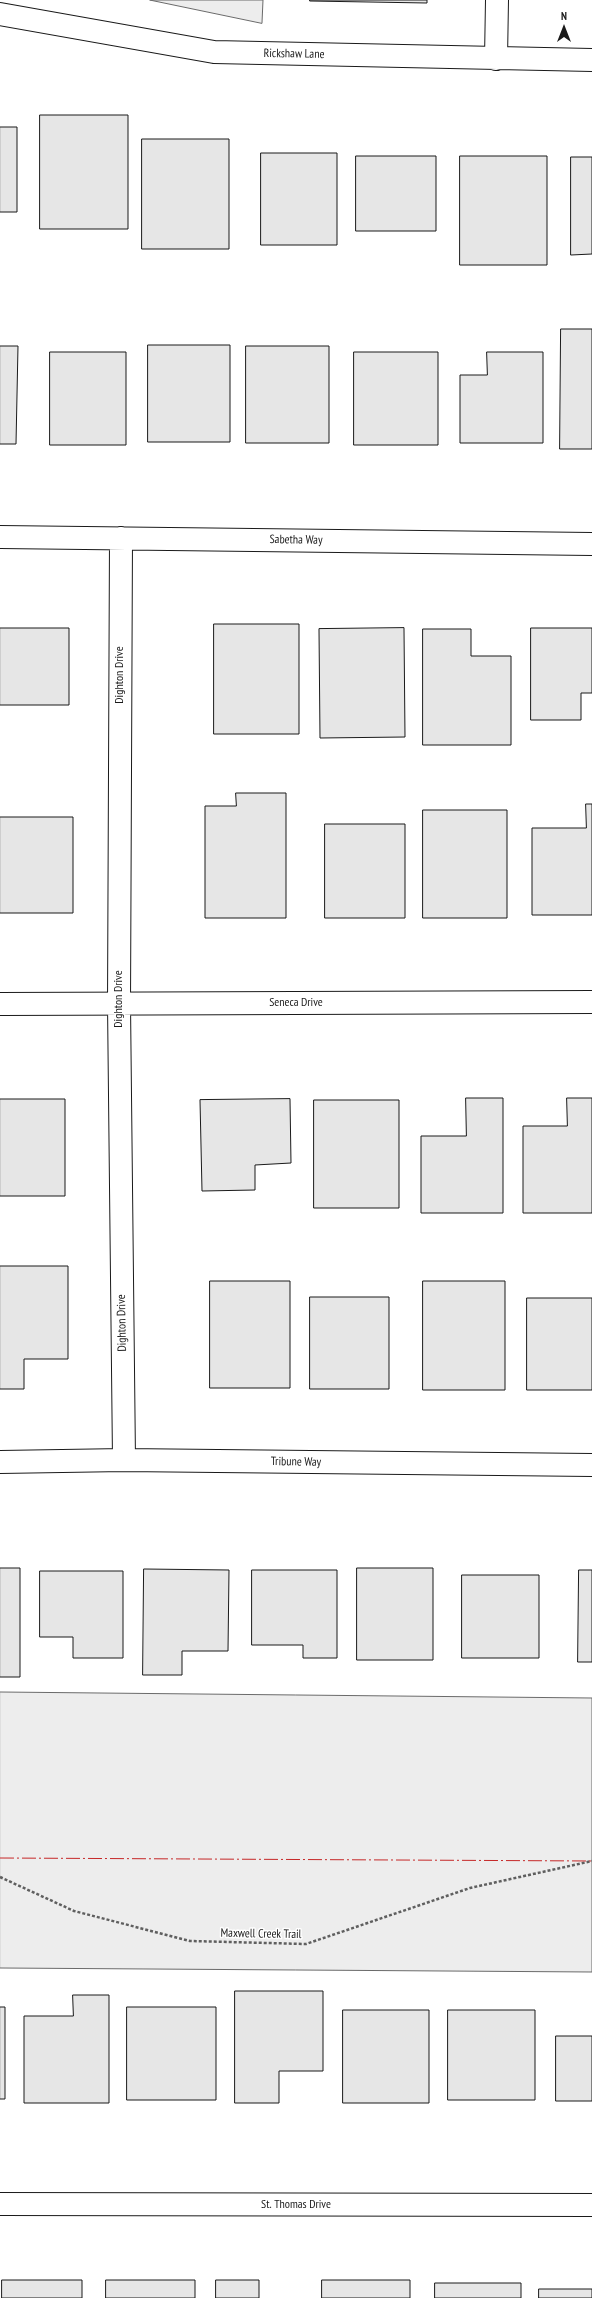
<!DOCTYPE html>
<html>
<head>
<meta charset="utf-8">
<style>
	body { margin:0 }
	#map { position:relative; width:592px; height:2298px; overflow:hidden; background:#fff; font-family:"PT Sans Narrow",sans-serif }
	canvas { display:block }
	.north { position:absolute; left:544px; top:8px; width:40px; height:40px; -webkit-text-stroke:3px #fff; paint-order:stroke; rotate:0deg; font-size:11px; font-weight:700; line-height:16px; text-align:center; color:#1a1a1a }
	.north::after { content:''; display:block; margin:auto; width:14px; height:18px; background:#1a1a1a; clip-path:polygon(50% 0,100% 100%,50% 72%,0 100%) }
</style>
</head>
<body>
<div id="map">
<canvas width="592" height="2298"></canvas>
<div class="north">N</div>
</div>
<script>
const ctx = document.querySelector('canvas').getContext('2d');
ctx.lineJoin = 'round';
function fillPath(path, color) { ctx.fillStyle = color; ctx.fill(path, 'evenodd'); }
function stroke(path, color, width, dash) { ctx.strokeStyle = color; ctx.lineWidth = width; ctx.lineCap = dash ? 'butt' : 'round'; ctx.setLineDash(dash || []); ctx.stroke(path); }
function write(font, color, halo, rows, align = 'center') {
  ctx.font = font + ' "PT Sans Narrow",sans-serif'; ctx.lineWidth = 3; ctx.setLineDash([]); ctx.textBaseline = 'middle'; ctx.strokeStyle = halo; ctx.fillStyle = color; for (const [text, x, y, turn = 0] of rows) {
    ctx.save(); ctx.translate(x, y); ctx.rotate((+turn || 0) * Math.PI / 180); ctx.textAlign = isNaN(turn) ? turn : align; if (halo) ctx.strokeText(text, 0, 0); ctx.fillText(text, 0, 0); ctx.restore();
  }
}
const built = new Path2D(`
	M150,0H263L262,23Z
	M0,1692L592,1698V1972L0,1968Z`);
fillPath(built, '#ededed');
stroke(built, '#6a6a6a', 1);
const building = new Path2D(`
	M310,0H427V3L310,1Z
	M40,115H128V229H40Z
	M0,127H17V212H0Z
	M142,139H229V249H142Z
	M261,153H337V245H261Z
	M356,156H436V231H356Z
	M460,156H547V265H460Z
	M571,157H592V254L571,255Z
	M561,329H592V449H560Z
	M148,345H230V442H148Z
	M0,346H18L16,444H0Z
	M246,346H329V443H246Z
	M50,352H126V445H50Z
	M354,352H438V445H354Z
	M487,352H543V443H460V375H487Z
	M214,624H299V734H214Z
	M0,628H69V705H0Z
	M404,628L405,737L320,738L319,629Z
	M531,628H592V693H581V720H531Z
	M423,629H471V656H511V745H423Z
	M236,793H286V918H205V806H236Z
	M586,804H592V915H532V828H586Z
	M423,810H507V918H423Z
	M0,817H73V913H0Z
	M325,824H405V918H325Z
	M466,1098H503V1213H421V1136H466Z
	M567,1098H592V1213H523V1126H567Z
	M0,1099H65V1196H0Z
	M290,1099L291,1163L255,1165V1190L202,1191L200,1100Z
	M314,1100H399V1208H314Z
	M0,1266H68V1359H24V1389H0Z
	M210,1281H290V1388H210Z
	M423,1281H505V1390H423Z
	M310,1297H389V1389H310Z
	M527,1298H592V1390H527Z
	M0,1568H20V1677H0Z
	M357,1568H433V1660H357Z
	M144,1569L229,1570L228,1651H182V1675H143Z
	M252,1570H337V1658H303V1645H252Z
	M579,1570H592V1662H578Z
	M40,1571H123V1658H73V1637H40Z
	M462,1575H539V1658H462Z
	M235,1991H323V2071H279V2103H235Z
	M73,1995H109V2103H24V2016H73Z
	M0,2007H5V2099H0Z
	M127,2007H216V2100H127Z
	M343,2010H429V2103H343Z
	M448,2010H535V2100H448Z
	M556,2036H592V2101H556Z
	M2,2280H82V2298H2Z
	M106,2280H195V2298H106Z
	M216,2280H259V2298H216Z
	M322,2280H410V2298H322Z
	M435,2283H521V2298H435Z
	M539,2289H592V2298H539Z`);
fillPath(building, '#e6e6e6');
stroke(building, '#1a1a1a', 1);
const street = new Path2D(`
	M0,14L214,52L592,60
	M496,59L497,0
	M0,537L592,544
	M121,538L119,1004L124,1460
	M0,1004L592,1002
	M0,1462L124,1460L592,1465
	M0,2204L592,2205`);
stroke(street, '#1a1a1a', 24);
stroke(new Path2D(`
	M0,1877L74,1911L190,1941L306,1944L470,1888L592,1861`), '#5f5f5f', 2.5, [3, 2]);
stroke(street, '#fff', 22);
stroke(new Path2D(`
	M0,1858L592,1861`), '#c62828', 1, [14, 3, 2, 3]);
write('12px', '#1a1a1a', '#fff', [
	["Rickshaw Lane",294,54,1],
	["Sabetha Way",296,540,1],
	["Dighton Drive",120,675,-90],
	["Dighton Drive",119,999,-90],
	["Seneca Drive",296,1003],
	["Dighton Drive",122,1323,-91],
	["Tribune Way",296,1462,1],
	["Maxwell Creek Trail",261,1934,1],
	["St. Thomas Drive",296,2205]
]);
</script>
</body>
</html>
